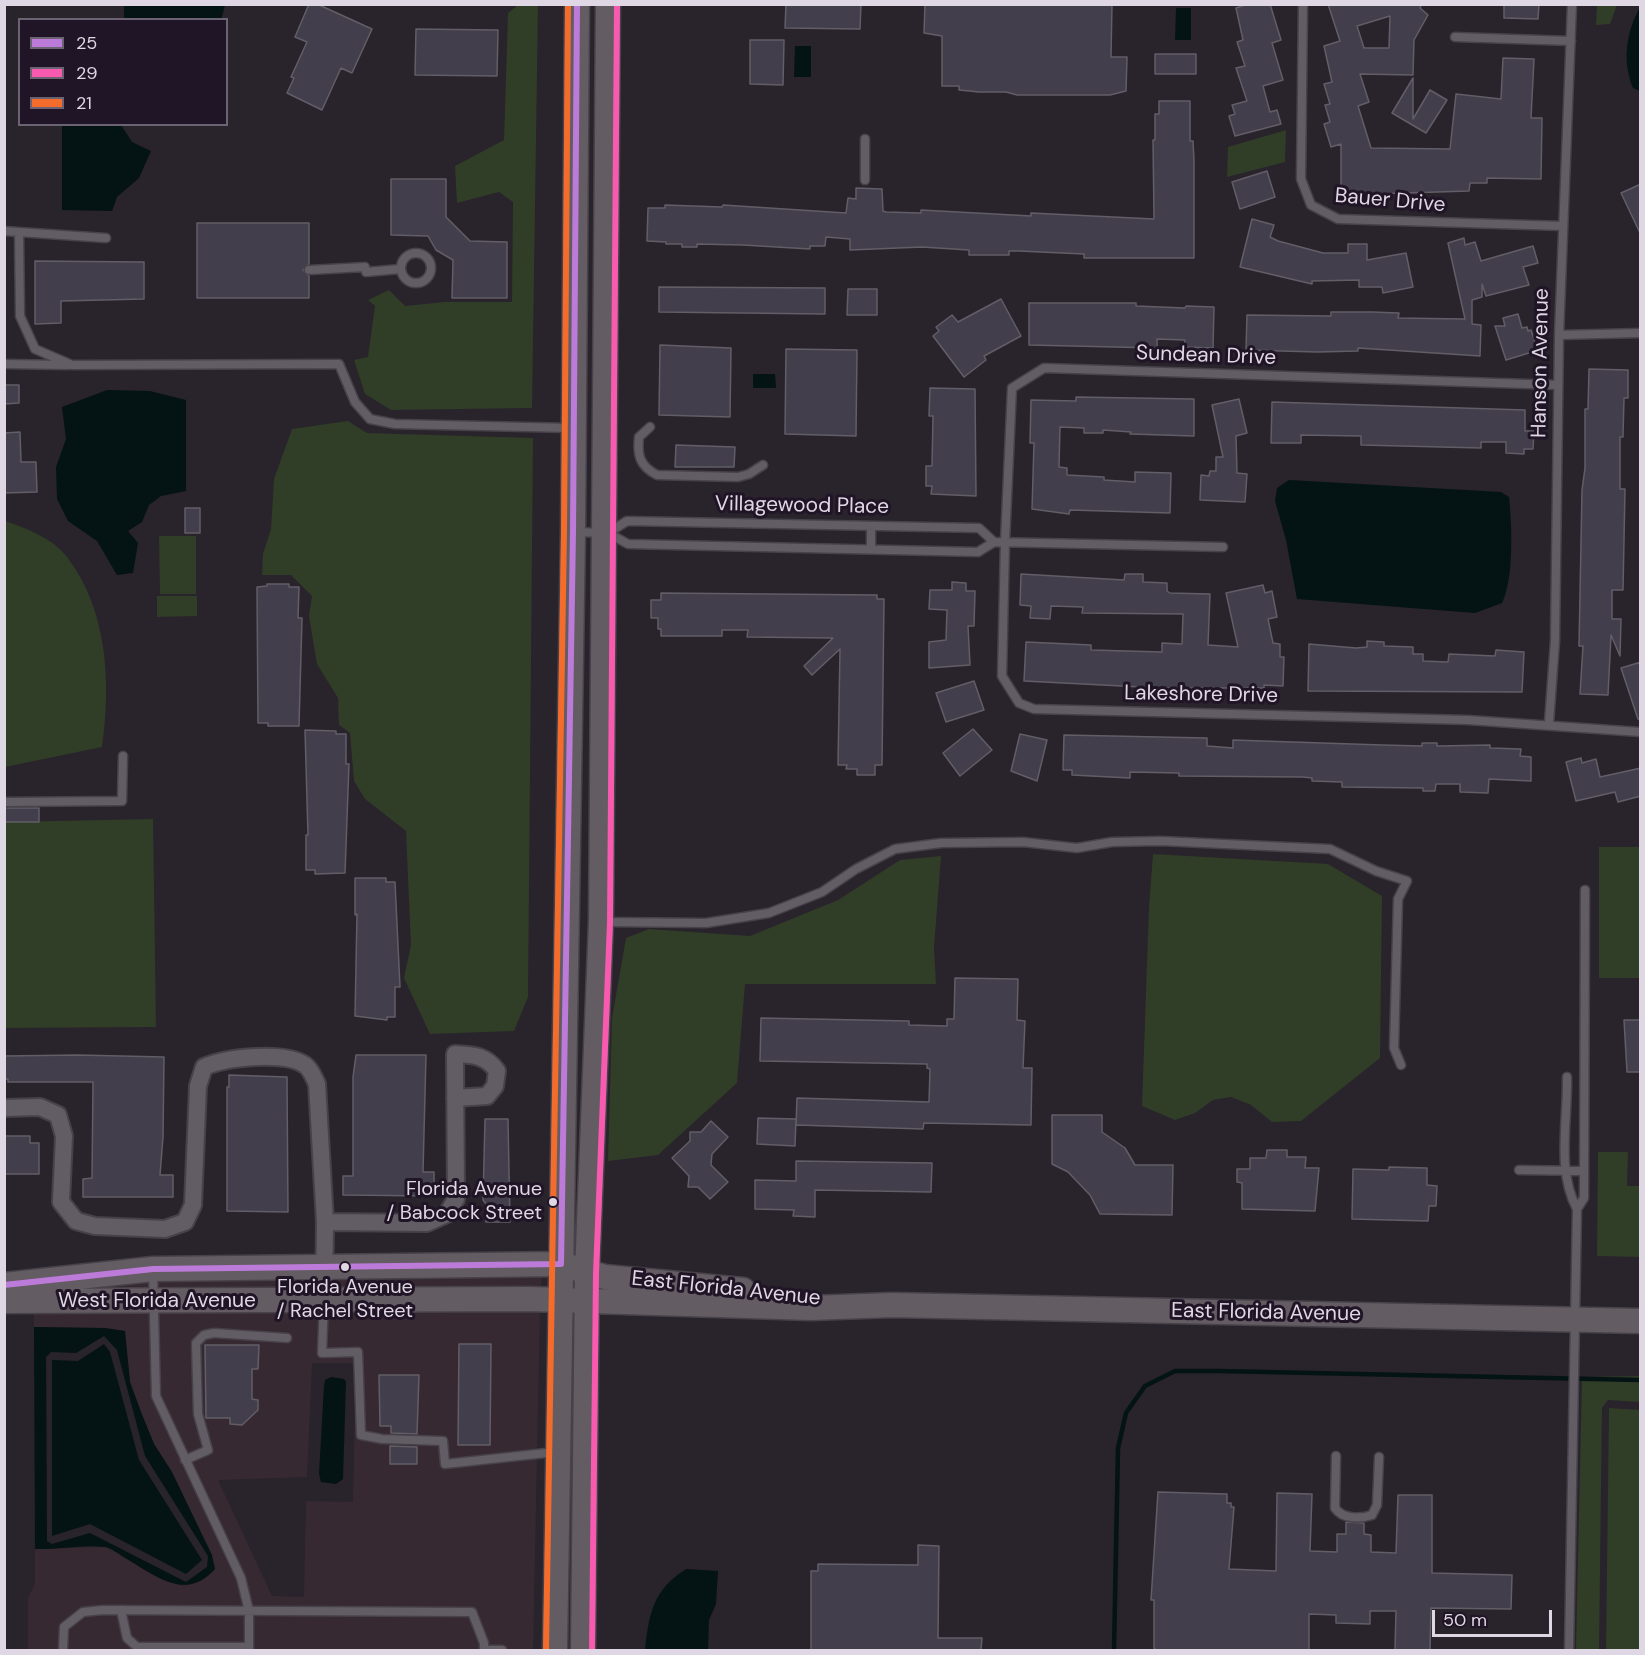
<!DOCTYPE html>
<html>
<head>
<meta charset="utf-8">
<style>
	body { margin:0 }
	#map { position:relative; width:1645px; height:1655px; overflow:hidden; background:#29232c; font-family:"DM Sans",sans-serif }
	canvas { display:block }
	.frame { position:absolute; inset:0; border:6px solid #dfd7e3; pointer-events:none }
	.legend { position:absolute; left:18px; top:18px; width:210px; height:108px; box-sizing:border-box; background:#201526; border:2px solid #6c6372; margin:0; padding:8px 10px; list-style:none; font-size:18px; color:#dfd7e3 }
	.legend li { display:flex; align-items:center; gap:12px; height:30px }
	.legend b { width:30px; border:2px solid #6c6372 }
	.scale { position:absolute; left:1432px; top:1610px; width:120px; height:27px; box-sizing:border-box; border:3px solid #dfd7e3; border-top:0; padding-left:8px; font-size:18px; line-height:21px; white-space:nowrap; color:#dfd7e3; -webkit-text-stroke:4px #201526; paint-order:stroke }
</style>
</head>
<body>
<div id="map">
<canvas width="1645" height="1655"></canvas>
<div class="frame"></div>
<ul class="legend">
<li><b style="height:8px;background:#bd7bd9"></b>25</li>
<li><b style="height:8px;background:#f75aaf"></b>29</li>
<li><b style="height:8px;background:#f36c2b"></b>21</li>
</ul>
<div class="scale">50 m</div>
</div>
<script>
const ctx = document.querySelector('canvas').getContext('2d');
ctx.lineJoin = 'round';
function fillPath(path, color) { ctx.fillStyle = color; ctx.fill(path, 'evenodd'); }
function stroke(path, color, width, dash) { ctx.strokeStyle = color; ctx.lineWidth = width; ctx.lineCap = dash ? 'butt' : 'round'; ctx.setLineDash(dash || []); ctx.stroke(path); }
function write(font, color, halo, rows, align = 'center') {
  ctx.font = font + ' "DM Sans",sans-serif'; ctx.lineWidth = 6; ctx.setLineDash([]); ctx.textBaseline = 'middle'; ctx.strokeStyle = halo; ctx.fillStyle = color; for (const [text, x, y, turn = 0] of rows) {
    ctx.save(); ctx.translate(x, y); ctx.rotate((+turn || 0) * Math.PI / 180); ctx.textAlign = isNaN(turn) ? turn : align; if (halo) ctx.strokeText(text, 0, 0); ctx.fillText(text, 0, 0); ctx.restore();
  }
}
fillPath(new Path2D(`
	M541,1273V1290L34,1292L152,1279Z
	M540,1309L533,1650H28V1598L35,1584V1549L106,1547L169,1581L184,1586L215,1569L172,1472L154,1444L141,1412L130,1382L125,1331L105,1328L34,1327V1310ZM312,1363H356L353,1502L306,1501L304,1597L272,1596L218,1480L307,1477Z`), '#372932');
fillPath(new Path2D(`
	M518,5H538L532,408L391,410L365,394L354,360L368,357L375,306L368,300L389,290L405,306L444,302H512L513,202L499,192L457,203L455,166L504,140L508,13Z
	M1597,5H1617L1610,24L1596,25Z
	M1286,130L1285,162L1227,177L1228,147Z
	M348,421L367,433L533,438L528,997L514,1031L430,1034L404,978L411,945L406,831L365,799L354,781L350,733L339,725L338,698L317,664L309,616L312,596L291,575H262L263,554L271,529L274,479L292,429Z
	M5,521C26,528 54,539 67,557C108,610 111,684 102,747L5,767Z
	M159,536H196V594H160Z
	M157,596H197V616L157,617Z
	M153,819L156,1027L5,1028V822Z
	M1599,847H1640V978H1599Z
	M1153,854L1328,864L1382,896L1380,1058L1301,1121L1272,1122L1251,1105L1231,1097L1213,1100L1195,1113L1175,1120L1142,1106L1149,907Z
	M941,856L934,948L936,984H745L737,1083L658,1155L608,1161L612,1018L626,938L649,929L750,936L838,900L900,860Z
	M1598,1152H1628L1627,1186H1640V1257L1597,1256Z
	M1640,1376V1402L1608,1400L1602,1408L1599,1650H1576L1582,1377Z
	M1609,1408L1640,1410V1650H1606Z`), '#303d27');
fillPath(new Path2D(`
	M124,5V4L225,5L221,20L124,19Z
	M1640,7V91L1633,88C1622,61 1626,33 1640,7Z
	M1176,8H1191V40H1175Z
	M795,46H811V77H794Z
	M62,125H121L132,142L151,151L139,178L117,197L112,211L62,210Z
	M753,374H775L776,388H753Z
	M107,390L150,391L186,400V491L161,496L149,505L142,522L128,531L138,543L133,573L117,575L97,541L68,521L57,499L56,467L66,439L62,407Z
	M1289,480L1501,492L1509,497C1512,524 1514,579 1502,603L1475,613L1297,599L1286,540L1275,501L1277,488Z
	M34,1327L105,1328L125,1331L130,1382L141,1412L154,1444L172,1472L212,1555L215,1569C186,1602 156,1576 125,1558C119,1554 111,1548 105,1547C82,1544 57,1550 35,1549ZM104,1336L117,1350L145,1456L208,1556L207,1567L186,1582L90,1533L52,1544L47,1541L46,1357L51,1352L76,1353Z
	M104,1344L110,1352L139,1460L202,1560L186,1574L90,1524L52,1536V1360L78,1361Z
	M331,1377L344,1379L346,1382L343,1479L336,1484L321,1482L319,1474L324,1386L325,1380Z
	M686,1569L718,1571L716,1604L709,1620L708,1650H645C649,1613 653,1590 686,1569Z`), '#041314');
stroke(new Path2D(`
	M1114,1650L1118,1448L1126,1413L1145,1386L1175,1371H1218L1640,1380`), '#041314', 4.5);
const building = new Path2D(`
	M309,4H317L372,29L352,73L341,68L322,110L287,93L294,78L291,77L307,42L295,37Z
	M786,4H861L860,29L785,28Z
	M925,4H1112L1111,57H1127L1126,91L1110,95H1017L1006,92H979L959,90V86H942V36L924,33Z
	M1248,4H1270L1281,40L1272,43L1283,80L1263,86L1270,112L1277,110L1281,124L1235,136L1229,116L1235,114L1232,105L1247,101L1236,68L1245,66L1237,42L1243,40L1236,8Z
	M1328,4H1422L1420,8L1428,15L1414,40L1413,75L1360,74L1369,102L1358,106L1371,148L1450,149L1456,94L1501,99L1503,58L1534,59L1531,118H1542L1541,179L1487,178V183H1470L1469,191L1341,195V144L1331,147L1324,124L1330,122L1325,105L1330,104L1324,84L1332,82L1324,46L1340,41ZM1390,16L1389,48H1364L1357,26Z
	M1504,4H1539L1538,19L1504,18Z
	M416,29L498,30L497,76L415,75Z
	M750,40H784L783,85L750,84Z
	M1155,54H1196V74H1155Z
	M1413,78V119L1430,90L1447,100L1426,133L1392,113Z
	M1159,101H1190V141H1193L1194,161V258H1084V254L1019,251H1009V255H969V250L922,247L850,250V239L826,237L825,246H810V249L743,245L697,244V247H682V244H666V242L647,241L648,208H665V205L722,207L723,205L846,213L848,198L856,199V188L882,189L883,211L886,212L921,213V210L1031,216V213L1154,219L1153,140H1155V114H1159Z
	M1267,171L1275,197L1240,209L1232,182Z
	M391,179H446V217L470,241L507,242V298H452L453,260L436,250L428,236L391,235Z
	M1641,184V235L1621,193Z
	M1252,219L1274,225L1270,237L1278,241L1323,253H1348V244H1367V260L1406,253L1413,287L1383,293L1382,287H1359V280L1312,281V284L1240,267Z
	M197,223H309V264L303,270L309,276V298H197Z
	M1464,238L1465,245L1475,242L1481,261L1533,246L1538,263L1523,267L1529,285L1486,296L1482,284V297L1472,300V324L1481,325L1480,356L1358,348V351L1317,352L1246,350L1247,315L1331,316V312H1372L1399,313L1398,318L1465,319L1448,243Z
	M35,261L144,262V299L61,301V323L35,324Z
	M659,287L825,288V314L659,312Z
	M848,289H877V315H847Z
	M1001,299L1021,336L984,356L986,360L964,377L933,336L939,331L936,327L952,315L958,322Z
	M1029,303H1136V306L1185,308L1186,306L1214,307L1213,348L1184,347L1185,340L1157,339V348L1029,345Z
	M1518,314L1522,328L1527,327L1528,331L1531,330L1537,348L1530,350L1532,352L1506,360L1495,326H1505L1503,318Z
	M660,345L731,348L730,417L659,415Z
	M786,349L857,350L856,436L785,434Z
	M1589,369L1628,370V398H1624L1623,437H1620V489H1625L1623,590H1612V619H1621L1620,656L1611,635L1608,695L1580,694L1583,646H1579L1582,490L1585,468V409H1588Z
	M4,385H19V403L4,404Z
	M930,388L975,389L976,496L931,494L932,486H926V466H932L933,416H929Z
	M1076,397L1194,399V436L1130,434L1131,432L1103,430V433H1084V428L1060,427L1059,467L1067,468V475L1104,477V480L1135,482V472L1171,473L1170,513L1070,510L1069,514L1032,509L1034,443H1030L1031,400L1076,401Z
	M1239,399L1247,433L1236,436L1237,473L1247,474L1245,502L1200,500L1201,475L1209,476L1210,471H1216V457H1223L1212,405Z
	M1272,402L1525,410V431H1534L1533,449H1524V454L1506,453V442H1481V448L1361,445V436L1301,435V443H1271Z
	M20,432L21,462H36L37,492L4,493V433Z
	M676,445L735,447L734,467H675Z
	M185,508H200V533H185Z
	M1021,574L1124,580L1125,574H1143V582L1167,583V591L1170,593L1210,594L1208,645L1238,647L1226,593L1263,585L1265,593L1272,591L1277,617L1268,619L1273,643L1280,644V657H1284L1283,686L1264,685V688H1161L1024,681L1026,642L1091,645V650L1162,652V643L1182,644L1183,614L1082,613L1083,607L1051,606L1050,619L1030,618L1031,606L1020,605Z
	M952,582L966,583V591H975L974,626H968L970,665L929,668V642L946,640L947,610L929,609L930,590H952Z
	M267,584H289V587H299L298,618H302L299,726H268V723H258L257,587L267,586Z
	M661,593L877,595V599H884L882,765H875V775H857V769H846L847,765H838L840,649L812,675L804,666L833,638L747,637L748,630H722V636H661V629H658V618H651V600H661Z
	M1367,641L1384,642V646L1413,647V654H1423V661L1448,662L1449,654L1495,656L1496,650L1524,652L1522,692L1308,691L1309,644L1356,648L1367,647Z
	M1641,662V719H1638L1621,668Z
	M974,681L984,710L946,722L936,693Z
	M973,729L992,750L960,776L943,753Z
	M305,730L336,731V734H346V764H349L345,873L315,874V870H306V835H308Z
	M1020,734L1047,740L1037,781L1011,771Z
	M1064,735L1207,738V746L1233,748V740L1382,745L1422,746V743H1437V746L1490,745V748L1521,749L1520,756L1531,757V781L1489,779L1488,793L1460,792V784H1436L1435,791H1423V788L1342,787V782L1312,781V778L1303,777L1179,776V773L1130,772V778L1072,775V770H1063Z
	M1581,758L1582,763L1596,759L1600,777L1641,768V796L1618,802L1615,792L1576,801L1566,762Z
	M4,808H39V822H4Z
	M355,878H386V882H395L400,987H395V1017H387V1020L355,1016L357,914L355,915Z
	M955,978L1018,979L1017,1020L1025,1021L1023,1068H1032L1031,1125L924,1123L923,1129L796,1125L797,1098L929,1102L930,1069L927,1068V1064L760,1061L761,1018L909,1021V1025L947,1026V1019H954Z
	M1624,1020H1641V1072H1627Z
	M78,1055L164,1057L163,1137L160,1175H173V1197H83V1179L92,1178L93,1082H8V1079H4V1056Z
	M356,1055H426L423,1172H434V1196L343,1195V1176H353V1077Z
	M229,1075L287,1077L288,1212L227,1211V1087H229Z
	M1052,1115H1102V1132L1125,1148L1135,1165H1173L1172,1215L1100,1214L1090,1195L1068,1172L1052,1164Z
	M758,1118L796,1119L795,1146L757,1144Z
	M485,1119H508L510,1222H486V1204L483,1200Z
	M711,1121L728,1137L712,1154L711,1165L728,1182L710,1199L698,1187H688L689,1176L672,1158L690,1141V1132H701Z
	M4,1136H30V1143H39V1174H4Z
	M1267,1150H1287V1157H1306L1305,1168H1319L1315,1211L1242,1209V1183L1237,1182V1169H1250V1158H1266Z
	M796,1161L932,1163L931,1192L815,1190V1217L793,1216L794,1210L755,1209V1180L796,1181Z
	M1389,1167L1427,1168V1185L1437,1186L1436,1206H1429L1428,1221L1352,1219L1353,1169L1389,1170Z
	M459,1344H491L490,1445H458Z
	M205,1345H259L258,1369H252V1399L258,1400V1410L242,1425L230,1424V1418H206Z
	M379,1375H419L417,1434L391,1433V1426H380Z
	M390,1446L417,1447V1464H390Z
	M1158,1492L1227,1494V1503H1231V1507H1234L1229,1569L1276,1571L1277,1493L1312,1494L1310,1551L1337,1552V1534H1346V1522L1364,1523V1534L1371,1535V1552L1396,1553L1398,1495H1432V1573L1512,1575L1511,1609L1431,1608L1430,1650H1395L1396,1611H1370V1624L1336,1623V1615L1309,1614V1650H1156L1154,1648V1600H1151Z
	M918,1545L939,1546L938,1638H982L981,1650H811V1571H818V1564L918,1565Z`);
fillPath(building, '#433e4b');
stroke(building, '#625e67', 1.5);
const lane = new Path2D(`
	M1303,4L1301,179L1311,205L1338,219L1563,226
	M1455,37L1571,41
	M865,180V139
	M4,231L106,238
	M19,232L20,316L35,349L72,365L339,364L355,402L370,419L395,424L571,428
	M401 268a15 15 0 1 1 30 0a15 15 0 1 1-30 0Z
	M309,270L365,267
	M366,272L400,269
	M1559,335L1640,333
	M4,364L68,365
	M1558,385L1044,368L1012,388L1005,542L1002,676L1019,703L1034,709L1468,720L1640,732
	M650,427L639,437C637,456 640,466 657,475L738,477L749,474L763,465
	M576,532L608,533L628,544L978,552L994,542L1223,547
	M608,533L627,521L979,528L994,542
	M871,549V526
	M1549,723L1555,641L1559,335L1572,4
	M4,802L122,801L123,756
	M604,922L706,923L769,913L822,892L856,869L895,849L941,843L1023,842L1077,848L1112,842L1161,841L1330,849L1376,871L1407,881L1398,899L1394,1048L1401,1065
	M1567,1077C1568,1121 1556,1170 1577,1209L1569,1650
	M1519,1170L1584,1171
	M1577,1209L1584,1198L1585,890
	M153,1270L156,1396L241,1578L249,1611V1650
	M324,1302L322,1353L358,1352L361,1435L382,1439L443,1441L445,1464L555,1452
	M1336,1456L1335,1508C1342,1519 1360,1519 1372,1515L1377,1505L1379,1457
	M185,1460L208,1450L198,1414L196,1343L204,1335L214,1333L287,1338
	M121,1610L127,1638L137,1647H249
	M63,1650L64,1627L83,1612L103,1610L472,1612L484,1643V1650
	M484,1650H502`);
const street = new Path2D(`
	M4,1108L40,1107L58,1115L64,1136L61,1202L76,1221L95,1226L165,1229L185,1222L193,1205L198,1086L204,1067C227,1057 285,1051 305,1065C311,1069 314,1078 317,1084L325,1222L324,1301
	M325,1222L427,1223L447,1214L456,1199L455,1054C473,1055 486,1055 497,1071L495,1086L487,1096L455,1098`);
const secondary = new Path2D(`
	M4,1285L153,1269L561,1264L605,1277L743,1290
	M4,1301L529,1299L811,1308L892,1305L1640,1321
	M555,1650L573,532L577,4
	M583,1650L587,1273L601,922L608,4`);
stroke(lane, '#474149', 11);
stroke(street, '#474149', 20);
stroke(secondary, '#474149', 27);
stroke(lane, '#625d65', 8);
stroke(street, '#625d65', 16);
stroke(secondary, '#645c63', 24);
stroke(new Path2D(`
	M561,1264L573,532L577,4
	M4,1285L153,1269L561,1264`), '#bd7bd9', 6);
stroke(new Path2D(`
	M592,1650L596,1273L610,922L617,4`), '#f75aaf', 6);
stroke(new Path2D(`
	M546,1650L564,532L568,4`), '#f36c2b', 6);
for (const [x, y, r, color] of [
	[553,1202,5,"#dfd7e3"],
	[345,1267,5,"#dfd7e3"]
]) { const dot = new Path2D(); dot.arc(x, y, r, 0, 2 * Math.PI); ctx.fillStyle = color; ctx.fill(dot); stroke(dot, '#201526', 2); }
write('20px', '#dfd7e3', '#201526', [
	["Florida Avenue",542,1190],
	["/ Babcock Street",542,1214],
	["Florida Avenue",345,1288,"center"],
	["/ Rachel Street",345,1312,"center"]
], 'right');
write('21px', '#dfd7e3', '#201526', [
	["Bauer Drive",1390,201,5],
	["Sundean Drive",1206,356,2],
	["Hanson Avenue",1541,363,-89],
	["Villagewood Place",802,506,1],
	["Lakeshore Drive",1201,695,1],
	["East Florida Avenue",726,1289,6],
	["West Florida Avenue",157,1301],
	["East Florida Avenue",1266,1313,1]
]);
</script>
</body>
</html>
